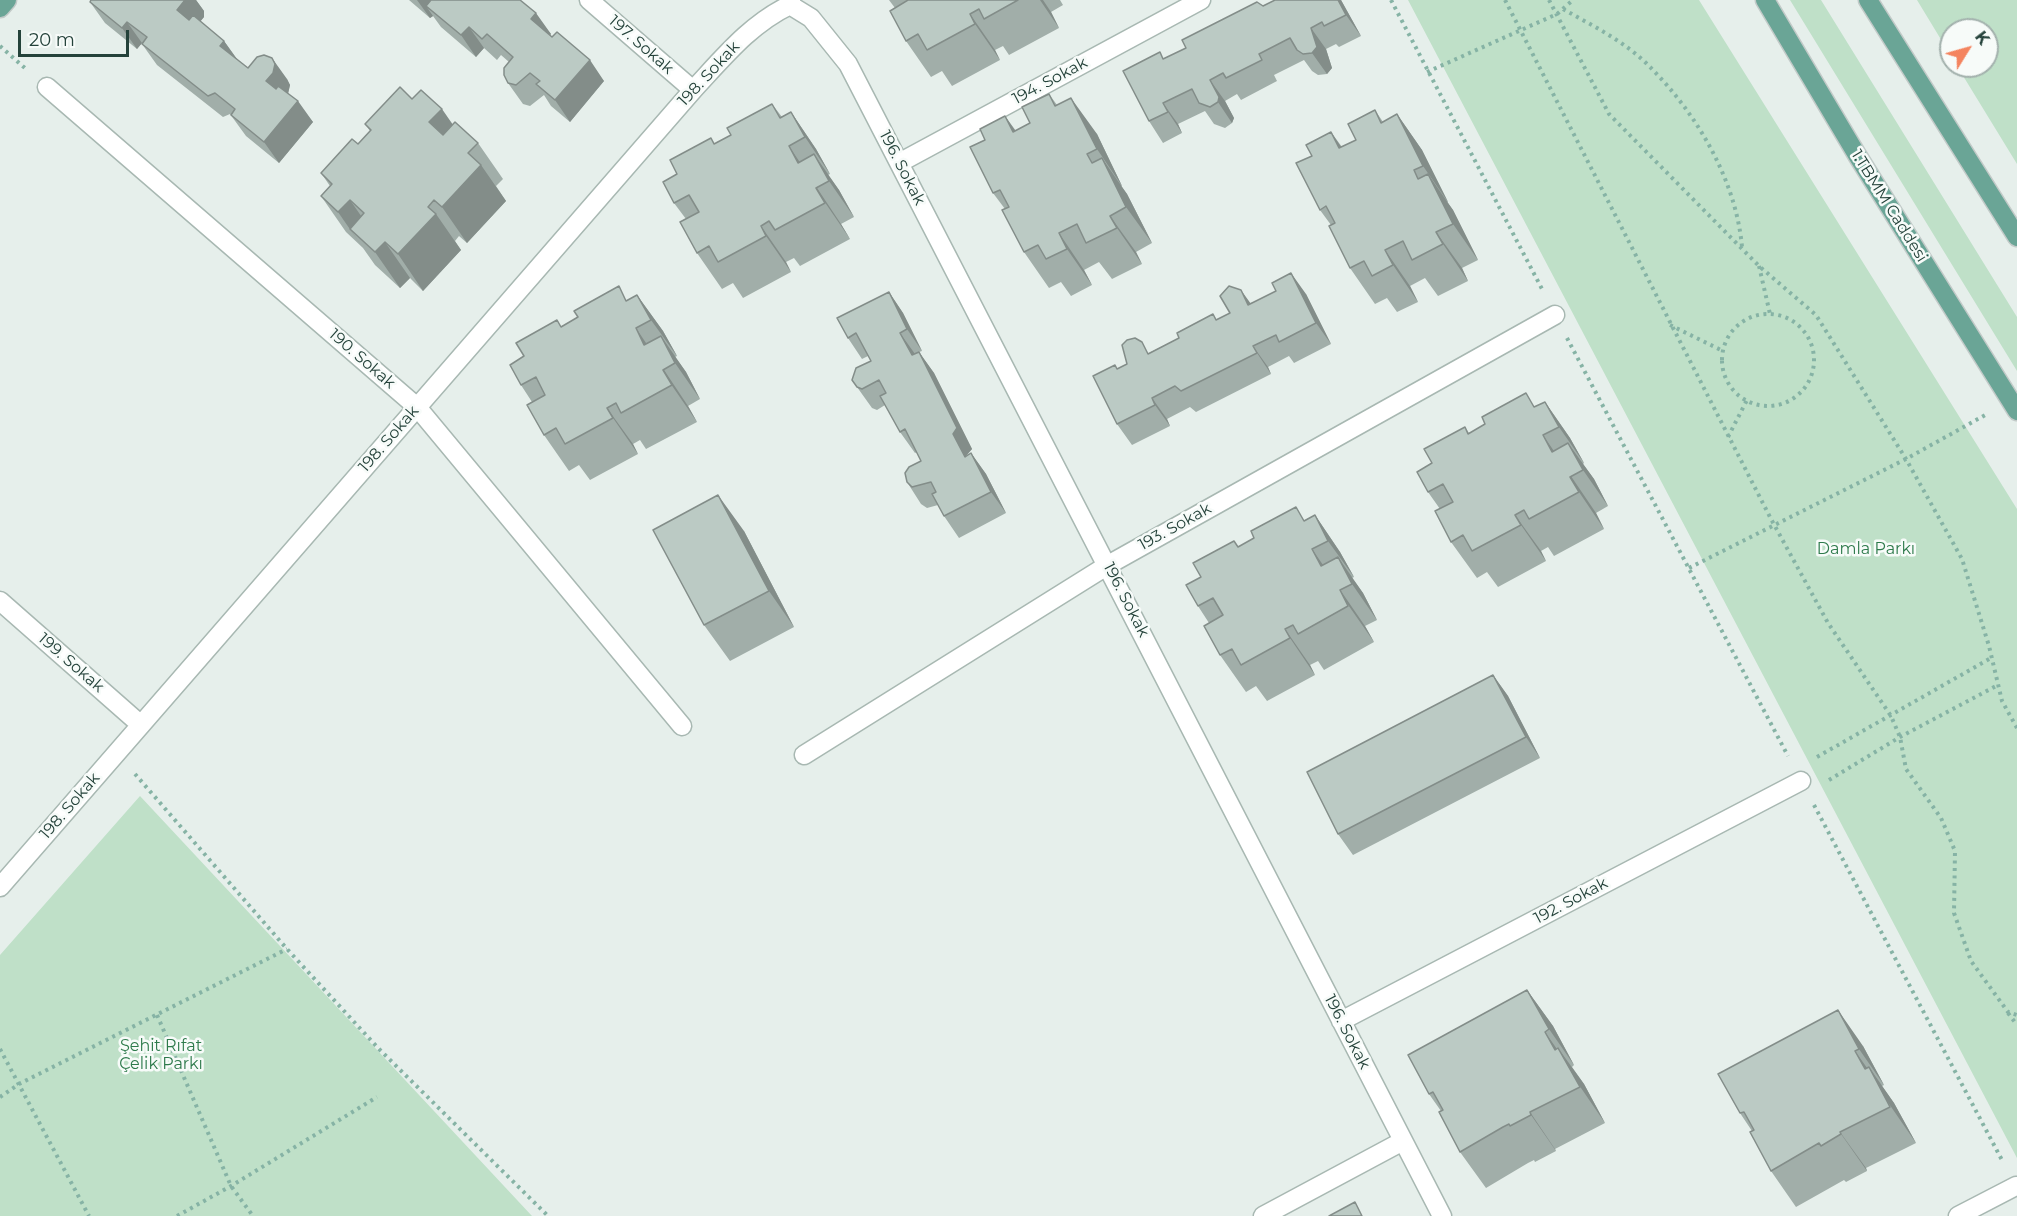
<!DOCTYPE html>
<html>
<head>
<meta charset="utf-8">
<style>
	body { margin:0 }
	#map { position:relative; width:2017px; height:1216px; overflow:hidden; background:#e6efeb; font-family:Montserrat,sans-serif }
	canvas { display:block }
	.north { position:absolute; left:1939px; top:18px; width:60px; height:60px; box-sizing:border-box; background:#f7fbf9; border:2px solid #a3b1ad; border-radius:50%; rotate:53deg; font-size:16px; font-weight:700; line-height:24px; text-align:center; color:#24423a }
	.north::after { content:''; display:block; margin:auto; width:21px; height:27px; background:#f4845f; clip-path:polygon(50% 0,100% 100%,50% 72%,0 100%) }
	.scale { position:absolute; left:18px; top:30px; width:111px; height:27px; box-sizing:border-box; border:3px solid #24423a; border-top:0; padding-left:8px; font-size:18px; line-height:21px; white-space:nowrap; color:#24423a; -webkit-text-stroke:4px #f7fbf9; paint-order:stroke }
</style>
</head>
<body>
<div id="map">
<canvas width="2017" height="1216"></canvas>
<div class="north">K</div>
<div class="scale">20 m</div>
</div>
<script>
const ctx = document.querySelector('canvas').getContext('2d');
ctx.lineJoin = 'round';
function fillPath(path, color) { ctx.fillStyle = color; ctx.fill(path, 'evenodd'); }
function stroke(path, color, width, dash) { ctx.strokeStyle = color; ctx.lineWidth = width; ctx.lineCap = dash ? 'butt' : 'round'; ctx.setLineDash(dash || []); ctx.stroke(path); }
function write(font, color, halo, rows, align = 'center') {
  ctx.font = font + ' Montserrat,sans-serif'; ctx.lineWidth = 5; ctx.setLineDash([]); ctx.textBaseline = 'middle'; ctx.strokeStyle = halo; ctx.fillStyle = color; for (const [text, x, y, turn = 0] of rows) {
    ctx.save(); ctx.translate(x, y); ctx.rotate((+turn || 0) * Math.PI / 180); ctx.textAlign = isNaN(turn) ? turn : align; if (halo) ctx.strokeText(text, 0, 0); ctx.fillText(text, 0, 0); ctx.restore();
  }
}
fillPath(new Path2D(`
	M1408,0H1699L2017,509V1158Z
	M1790,0H1821L2017,317V371Z
	M1917,0H2017V164L1957,66H1987V30H1951V56Z
	M140,796L532,1216H0V955Z`), '#bfe0c8');
const minor = new Path2D(`
	M589,0L693,90
	M791,0L790,5L811,18L848,64L1442,1216
	M47,87L417,407L682,726
	M899,163L1201,0
	M0,601L141,725
	M804,755L1108,565L1555,315
	M0,887L693,90C723,58 750,24 790,5
	M1341,1021L1801,781
	M1263,1216L1403,1141
	M1958,1216L2016,1186`);
const major = new Path2D(`
	M1765,0L1857,155L2017,411
	M1868,0L2017,237
	M0,8L7,0`);
stroke(minor, '#a8b8b2', 21);
stroke(major, '#c2cac8', 21);
stroke(new Path2D(`
	M1391,0L1542,289
	M1505,0L1771,519L1828,623L1891,716L1900,737L1906,769L1941,818L1955,851L1954,913L1971,961L2008,1012L2017,1015
	M1549,0L1609,114L1759,266L1816,315L1906,459L1962,559L1989,646L2002,701L2017,728
	M1563,9C1593,26 1626,42 1650,67C1697,114 1736,180 1742,247
	M0,46L26,69
	M1427,72L1557,14L1573,0
	M1759,266L1770,314
	M1722 360a46 46 0 1 1 92 0a46 46 0 1 1-92 0Z
	M1670,325L1723,351
	M1567,338L1788,756
	M1728,437L1747,400
	M1689,568L1906,459L1987,414
	M1817,757L1991,658
	M135,774L287,949L379,1049L548,1216
	M1829,780L1900,737L1998,685
	M1814,805L2003,1162
	M2008,1013L2017,1025
	M157,1015L231,1186L253,1216
	M0,1049L89,1216
	M0,1097L19,1084L287,949
	M177,1216L231,1186L377,1097`), '#86b3a5', 4, [3, 4.5]);
stroke(minor, '#fff', 18);
stroke(major, '#6aa596', 18);
fillPath(new Path2D(`
	M91,0H196L204,11V17L200,21L224,41L237,59L248,68L287,79L290,85L288,93L313,122L279,163L246,136L230,114L223,117L157,65L142,44V43L137,49L105,23L90,2Z
	M409,0H520L551,34L550,35L604,81L570,122L551,106L544,95L530,106L523,104L508,83L509,62L501,55L497,60L484,48L476,57L441,27L433,16L430,18Z
	M889,0H1060L1063,5L1051,12L1059,28L1009,55L1003,46L995,50L1000,60L952,86L942,71L931,77L906,41L895,8Z
	M1275,0H1341L1361,36L1339,47L1336,44L1326,49L1332,68L1327,74L1318,75L1312,71L1304,60L1274,75L1277,81L1241,100L1237,94L1225,101L1234,118L1232,123L1225,128L1214,124L1205,111L1178,124L1182,133L1163,143L1149,121L1186,48Z
	M1049,94L1057,105L1097,134L1122,186H1121L1127,194L1152,243L1136,252L1142,264L1112,279L1099,262L1084,270L1092,285L1071,296L1061,282L1049,288L1024,252L1005,209L993,193L985,140L1005,116L1016,131L1030,123Z
	M772,104L782,117L791,112L816,149L830,174L828,175L839,190L854,217L841,224L850,239L800,266L794,258L786,262L791,272L743,298L733,283L722,289L697,253L686,219L674,203L677,174L711,138L715,144L731,135Z
	M1375,110L1383,122L1397,114L1422,150L1448,202H1447L1453,210L1478,260L1462,268L1468,281L1438,296L1425,278L1410,286L1418,302L1397,312L1387,298L1375,304L1350,268L1331,225L1320,210L1312,156L1331,132L1342,147L1356,140Z
	M365,124L453,125L478,143L503,179L496,186L506,201L467,243L459,236L455,241L461,250L423,291L410,278L400,288L375,265L363,248L346,232L321,196L330,186L321,173L358,144L370,131Z
	M889,292L903,313L922,351L919,352L934,373L972,449L967,455L971,453L986,474L1006,513L959,538L944,516L938,505L927,508L921,504L907,482L921,461L917,452L915,453L900,432L885,405L877,410L872,408L852,380L871,361L868,356L862,359L848,338Z
	M1306,294L1331,344L1294,363L1289,356L1268,367L1271,374L1196,412L1190,407L1167,419L1170,426L1132,445L1117,424V369L1179,338L1213,314L1217,320L1250,303Z
	M637,295L663,331L677,356L675,357L686,372L700,399L688,406L697,422L646,449L640,440L633,444L638,454L590,480L579,465L569,471L544,435L532,402L521,385L524,356L562,326L578,317L628,300Z
	M1545,402L1570,438L1584,463L1583,464L1594,479L1608,506L1596,513L1604,529L1554,556L1548,547L1541,551L1546,561L1498,587L1487,572L1477,578L1451,542L1440,509L1428,492L1465,427L1469,433L1536,407Z
	M1315,515L1340,552L1354,577L1352,578L1363,593L1377,620L1365,626L1374,642L1324,670L1318,661L1310,665L1315,675L1267,701L1256,686L1246,692L1220,655L1209,623L1198,606L1201,577L1238,547L1305,520Z
	M744,531L794,627L730,661L704,625Z
	M1493,675L1508,696L1540,758L1353,855L1338,834Z
	M1527,990L1553,1026L1574,1065L1572,1067L1584,1084L1605,1123L1555,1149L1556,1151L1535,1162L1534,1160L1528,1163L1486,1188L1460,1152L1441,1111L1429,1094Z
	M1863,1046L1884,1085L1882,1086L1894,1103L1916,1143L1866,1168L1867,1171L1846,1182L1844,1180L1796,1207L1771,1171L1752,1131L1740,1113Z`), '#a1aea9');
fillPath(new Path2D(`
	M185,0H196L204,11V17L192,32L177,10Z
	M417,0H446L426,6L433,16L430,18Z
	M1040,0H1043L1051,12L1059,28Z
	M1338,0H1341L1361,36L1346,15Z
	M536,13L551,34L546,40L531,19Z
	M970,14L995,50L1000,60L975,24Z
	M127,22L142,43L137,49L122,28Z
	M469,27L484,48L476,57L461,35Z
	M1311,28L1326,49L1332,68L1327,74L1312,53Z
	M224,41L239,62L220,46Z
	M272,58L287,79L290,85L288,94L281,103L266,81Z
	M590,60L604,81L570,122L555,100Z
	M1210,80L1225,101L1234,118L1232,123L1218,102Z
	M1071,98L1097,134L1122,186L1097,149Z
	M298,101L313,122L279,163L264,142Z
	M1163,103L1178,124L1182,133L1168,112Z
	M442,109L467,145L455,159L429,122Z
	M791,112L816,149L830,174L805,137Z
	M1397,114L1422,150L1448,202L1423,166Z
	M1005,116L1030,152L1013,132Z
	M1331,132L1356,169L1339,148Z
	M789,146L841,224L850,239L798,163Z
	M814,154L839,190L854,217L829,181Z
	M1102,158L1127,194L1152,243L1126,207Z
	M481,165L506,201L467,243L442,207Z
	M1428,174L1453,210L1478,260L1453,224Z
	M350,200L375,236L350,229L363,248L338,212Z
	M436,214L461,250L423,291L398,254Z
	M1110,216L1136,252L1142,264L1117,228Z
	M761,226L786,262L791,272L766,236Z
	M1436,232L1462,268L1468,281L1443,244Z
	M1059,233L1084,270L1092,285L1067,249Z
	M385,242L410,278L400,288L375,252Z
	M1385,250L1410,286L1418,302L1393,265Z
	M1291,273L1306,294L1331,344L1316,323Z
	M1241,290L1256,311L1248,305Z
	M889,292L903,313L922,351L907,329Z
	M637,295L663,331L677,356L651,320Z
	M636,328L688,406L697,422L644,345Z
	M900,333L915,354L912,355Z
	M661,336L686,372L700,399L675,363Z
	M1253,346L1268,367L1271,374L1257,353Z
	M919,352L934,373L972,449L965,457L953,434Z
	M1152,398L1167,419L1170,426L1155,405Z
	M1545,402L1570,438L1584,463L1559,427Z
	M607,408L633,444L638,454L613,418Z
	M1543,435L1596,513L1604,529L1552,452Z
	M1568,443L1594,479L1608,506L1583,470Z
	M971,453L986,474L1006,513L991,492Z
	M718,495L744,531L794,627L769,591Z
	M1315,515L1340,552L1354,577L1328,541Z
	M1515,515L1541,551L1546,561L1521,525Z
	M1312,549L1365,626L1374,642L1321,566Z
	M1338,557L1363,593L1377,620L1352,584Z
	M1285,629L1310,665L1315,675L1290,638Z
	M1493,675L1508,696L1540,758L1526,737Z
	M1527,990L1553,1026L1574,1065L1549,1029Z
	M1838,1010L1863,1046L1884,1085L1859,1049Z
	M1545,1032L1566,1062L1558,1048L1584,1084L1605,1123L1555,1050Z
	M1855,1051L1877,1082L1869,1067L1894,1103L1916,1143L1865,1069Z
	M1530,1112L1555,1149L1556,1151L1531,1115Z
	M1840,1132L1866,1168L1867,1171L1841,1134Z`), '#838d89');
const building = new Path2D(`
	M91,0H185L177,10L189,20L193,15L224,41L220,46L248,68L257,57L264,55L272,58L275,64L273,73L266,81L276,89L278,86L298,101L264,142L231,115L235,109L215,93L208,96L142,44L147,37L127,22L122,28L90,2Z
	M431,0H520L536,13L531,19L552,37L557,32L590,60L555,100L536,84L540,81L530,73L516,85L508,83L504,75V68L513,57L487,34L482,39L469,27L461,35L426,6Z
	M908,0H1018L984,19L979,9L970,14L975,24L927,50L918,34L906,41L890,11Z
	M1275,0H1338L1346,15L1324,26L1322,22L1311,28L1317,47L1312,53L1303,54L1297,50L1290,38L1259,54L1262,60L1226,78L1223,73L1210,80L1219,97L1218,102L1210,107L1199,103L1192,89L1163,103L1168,112L1149,121L1123,71L1160,52L1163,59L1186,48L1182,40L1257,2L1263,6Z
	M400,87L412,99L421,90L442,109L429,122L443,135L455,122L478,143L468,153L481,165L442,207L434,200L428,207L436,214L398,254L385,242L375,252L350,229L364,213L350,200L338,212L321,196L332,184L321,173L352,139L358,144L371,130L365,124Z
	M1049,94L1055,106L1071,98L1097,149L1087,154L1092,163L1102,158L1126,207L1110,216L1117,228L1086,243L1077,224L1059,233L1067,249L1046,259L1038,245L1024,252L1002,210L1009,207L1000,190L993,193L970,147L985,140L980,129L1005,116L1013,132L1030,123L1022,107Z
	M772,104L780,118L791,112L805,137L789,146L798,163L814,154L829,181L816,188L825,203L775,230L769,221L761,226L766,236L718,262L709,246L697,253L680,222L699,212L689,195L674,203L663,182L677,174L670,160L711,138L714,144L731,135L727,128Z
	M1375,110L1381,123L1397,114L1423,166L1414,170L1418,179L1428,174L1453,224L1436,232L1443,244L1412,260L1403,241L1385,250L1393,265L1372,276L1364,261L1350,268L1329,226L1335,223L1326,206L1320,210L1296,163L1312,156L1306,145L1331,132L1339,148L1356,140L1348,124Z
	M1291,273L1316,323L1279,342L1276,335L1253,346L1257,353L1181,391L1175,386L1152,398L1155,405L1117,424L1093,376L1115,365L1117,369L1127,364L1122,345L1127,340L1135,338L1142,342L1148,354L1179,338L1177,333L1213,314L1216,320L1230,313L1220,296L1229,286L1241,290L1248,305L1276,291L1272,283Z
	M619,286L626,301L637,295L651,320L636,328L644,345L661,336L675,363L663,370L672,385L621,413L616,403L607,408L613,418L565,444L556,428L544,435L527,405L545,395L536,377L521,385L510,365L524,356L516,343L557,320L561,327L578,317L574,311Z
	M889,292L907,329L900,333L912,355L919,352L957,428L953,434L965,457L971,453L991,492L944,516L932,494L936,492L931,482L912,487L907,482L905,473L909,467L921,461L905,429L900,432L880,396L886,393L879,380L862,389L857,387L852,380L856,368L871,361L856,333L848,338L837,318Z
	M1526,393L1534,407L1545,402L1559,427L1543,435L1552,452L1568,443L1583,470L1570,477L1579,492L1529,519L1524,510L1515,515L1521,525L1472,551L1463,535L1451,542L1435,511L1453,502L1443,484L1428,492L1417,472L1432,463L1424,449L1465,427L1468,434L1485,424L1482,417Z
	M718,495L769,591L704,625L653,530Z
	M1296,507L1304,521L1315,515L1328,541L1312,549L1321,566L1338,557L1352,584L1340,590L1348,606L1298,634L1293,625L1285,629L1290,638L1241,665L1232,649L1220,655L1204,626L1223,615L1213,598L1198,606L1186,585L1201,577L1193,563L1234,541L1238,547L1254,538L1251,531Z
	M1493,675L1526,737L1338,834L1307,772Z
	M1527,990L1549,1029L1545,1032L1555,1050L1558,1048L1580,1087L1530,1112L1531,1115L1510,1126L1509,1124L1503,1127L1460,1152L1439,1112L1443,1110L1433,1092L1429,1094L1408,1055Z
	M1838,1010L1859,1049L1855,1051L1865,1069L1869,1067L1890,1107L1840,1132L1841,1134L1821,1146L1819,1143L1771,1171L1750,1132L1754,1130L1744,1112L1740,1113L1718,1074Z
	M1355,1202L1362,1216H1329Z`);
fillPath(building, '#bbcac4');
stroke(building, '#838d89', 1.5);
write('16px', '#24423a', '#f7fbf9', [
	["197. Sokak",641,45,41],
	["198. Sokak",709,74,-47],
	["194. Sokak",1050,81,-28],
	["196. Sokak",902,168,63],
	["1.TBMM Caddesi",1889,206,58],
	["190. Sokak",362,359,41],
	["198. Sokak",389,439,-49],
	["193. Sokak",1175,527,-29],
	["196. Sokak",1126,600,63],
	["199. Sokak",71,663,41],
	["198. Sokak",70,806,-49],
	["192. Sokak",1571,901,-28],
	["196. Sokak",1347,1032,63]
]);
write('16px', '#2d7a4b', '#f7fbf9', [
	["Damla Parkı",1866,549],
	["Şehit Rıfat",161,1046],
	["Çelik Parkı",161,1064]
]);
</script>
</body>
</html>
